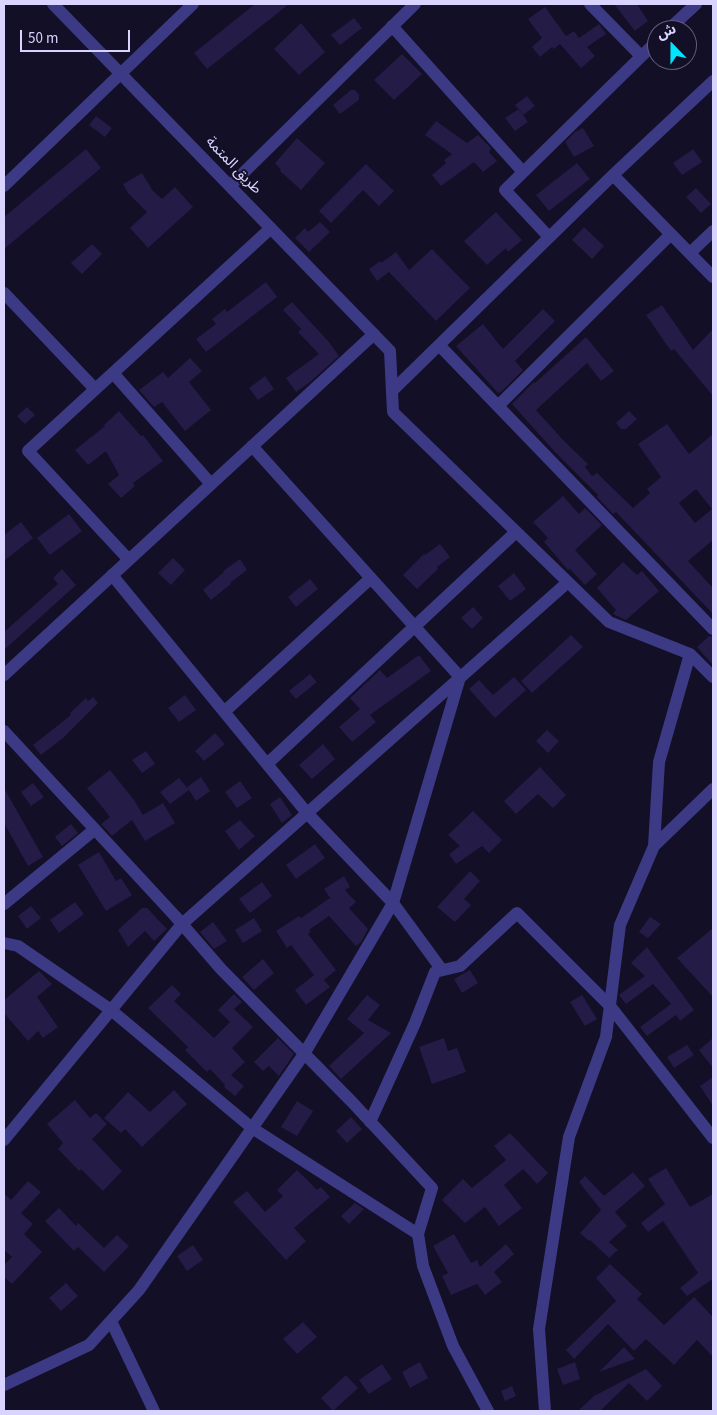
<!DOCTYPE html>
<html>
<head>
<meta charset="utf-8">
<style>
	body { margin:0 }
	#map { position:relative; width:717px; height:1415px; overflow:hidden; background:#130f26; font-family:"Source Sans 3","Noto Sans Arabic",sans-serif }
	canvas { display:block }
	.frame { position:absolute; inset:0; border:5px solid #d9d4ff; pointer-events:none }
	.north { position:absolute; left:647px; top:20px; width:50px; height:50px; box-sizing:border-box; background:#130f26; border:1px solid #625e7d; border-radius:50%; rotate:338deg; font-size:14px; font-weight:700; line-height:20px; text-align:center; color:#d9d4ff }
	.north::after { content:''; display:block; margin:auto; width:18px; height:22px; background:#00e5ff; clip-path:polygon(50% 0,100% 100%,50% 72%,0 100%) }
	.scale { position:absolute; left:20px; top:30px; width:110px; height:22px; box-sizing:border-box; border:2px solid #d9d4ff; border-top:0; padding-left:6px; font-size:15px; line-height:18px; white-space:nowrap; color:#d9d4ff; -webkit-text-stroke:4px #130f26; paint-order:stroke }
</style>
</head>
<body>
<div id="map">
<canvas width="717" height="1415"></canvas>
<div class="frame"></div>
<div class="north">ش</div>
<div class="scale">50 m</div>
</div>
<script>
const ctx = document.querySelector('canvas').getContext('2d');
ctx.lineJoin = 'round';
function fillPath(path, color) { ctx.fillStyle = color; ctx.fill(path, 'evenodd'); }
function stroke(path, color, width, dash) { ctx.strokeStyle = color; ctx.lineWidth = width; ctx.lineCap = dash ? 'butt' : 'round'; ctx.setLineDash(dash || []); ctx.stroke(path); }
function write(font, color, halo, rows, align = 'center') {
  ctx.font = font + ' "Source Sans 3","Noto Sans Arabic",sans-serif'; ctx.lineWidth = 4; ctx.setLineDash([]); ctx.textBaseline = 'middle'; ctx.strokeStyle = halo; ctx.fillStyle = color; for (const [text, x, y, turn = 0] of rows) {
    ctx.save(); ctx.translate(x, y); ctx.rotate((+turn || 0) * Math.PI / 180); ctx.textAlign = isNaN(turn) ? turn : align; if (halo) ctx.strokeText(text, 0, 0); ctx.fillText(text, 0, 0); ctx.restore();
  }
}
fillPath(new Path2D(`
	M255,4H289L207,69L194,53Z
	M614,4H637L648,21L635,31Z
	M545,7L566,36L574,31L579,38L599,24L606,34L587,47L595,56L581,68L560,44L554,49L552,47L540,57L532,47L542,38L528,19Z
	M354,18L362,28L340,45L331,35Z
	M301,23L325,52L299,75L274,49Z
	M402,54L422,74L394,100L374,80Z
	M351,90H355L359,95V100L340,114L333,105Z
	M527,96L535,106L523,115L515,105Z
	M519,109L528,122L515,131L505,118Z
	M96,116L112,128L105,137L89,125Z
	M436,121L467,143L478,135L491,148L489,152L497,161L483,172L474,162L441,186L432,175L446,163L444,160L452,154L425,135Z
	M583,128L594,146L574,157L565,142L575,132Z
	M297,138L325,163L301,190L280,171L281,170L275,163Z
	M86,149L101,168L4,249V217Z
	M693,149L702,162L682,175L673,163Z
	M577,163L590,179L549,211L536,195Z
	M366,164L394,191L379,206L363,190L331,223L319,211Z
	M142,173L153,191L162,199L175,187L193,207L148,248L130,228L147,212L128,193L123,184Z
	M696,188L711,204L701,213L686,197Z
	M496,212L522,240L508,252L506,248L487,265L464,241Z
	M320,222L330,232L309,252L295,238L305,228L308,232Z
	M584,227L604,246L592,259L572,240Z
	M92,244L102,254L82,274L71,263Z
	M432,249L470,288L436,321L389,272L377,281L369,269L380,261L381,263L396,252L409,270Z
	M266,282L277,297L206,352L196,339L216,324L212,319L225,309L227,312Z
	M292,302L329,342L339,356L310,382L296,392L286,378L319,354L298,332L301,329L283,310Z
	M662,305L693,350L713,329V396L674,349L671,351L646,315Z
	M543,309L555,321L515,361L523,370L501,392L498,393L456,346L483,324L503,349Z
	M586,337L614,371L601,381L587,363L536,410L564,441L588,464L585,467L592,476L597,473L633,508L650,493L647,489L661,477L638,444L667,424L689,454L713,434V540L688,561L713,588V614L616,512L613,514L597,497L598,495L555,452L512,404L534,382L535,383ZM696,489L712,509L695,523L679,503Z
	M190,358L202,371L189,382L211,410L185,431L162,402L154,407L139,390L163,372L168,378Z
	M265,376L274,389L258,400L249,388Z
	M27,407L35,415L25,424L17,416Z
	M119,411L141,436L143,435L163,461L133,483L135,486L121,498L108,484L119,475L106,451L88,465L75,450L105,426L104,425Z
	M629,411L637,419L626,429H621L616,423Z
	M563,496L579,514L585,508L602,525L575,550L597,574L585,585L570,569L568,570L544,542L548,538L533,522Z
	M69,514L82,531L50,555L37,538Z
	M21,522L33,538L4,561V535Z
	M440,544L450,557L437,567L438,569L417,589L403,575L424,554L425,555Z
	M173,558L185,570L171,585L158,573Z
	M240,559L247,570L230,583L231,584L211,600L203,590L224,572L223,571Z
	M623,562L637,575L642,571L659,591L626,620L615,615L613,613L616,610L597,588Z
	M62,569L76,585L4,650V632L58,584L53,578Z
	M514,573L526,589L510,601L498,586Z
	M310,579L318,589L296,607L288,597Z
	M473,607L483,618L472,629L461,618Z
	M571,635L583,647L532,693L521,681Z
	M709,636L713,637V665L697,647Z
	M419,655L431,671L370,715L376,722L352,742L339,727L360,709L350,698L380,670L387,678Z
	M310,674L317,682L296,699L289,691Z
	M514,677L526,690L495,718L469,689L479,680L493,695Z
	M185,695L196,710L179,722L168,708Z
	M93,697L98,703L63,738L41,755L33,745L71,715L70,713L86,698L88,701Z
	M547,730L559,741L548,753L536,741Z
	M215,733L225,744L204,761L195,751Z
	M323,744L335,759L312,779L299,765Z
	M146,751L155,764L142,773L132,760Z
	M540,767L566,795L553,808L538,794L516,814L504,801Z
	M110,770L134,800L143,815L163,803L175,823L145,841L132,820L112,836L101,824L110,817L87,788Z
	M201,777L210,791L196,801L187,787Z
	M179,778L189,790L170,804L160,792Z
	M240,781L252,798L237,808L225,792Z
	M33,783L44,797L31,806L21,792Z
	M4,788L43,857L28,866L4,823Z
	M280,797L292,815L282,823L270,804Z
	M473,811L502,840L489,853L482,846L456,864L449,854L460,846L448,835Z
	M240,820L255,836L239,850L225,831Z
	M71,824L78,833L62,846L55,837Z
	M315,844L325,858L296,879L286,865Z
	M99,852L116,881L121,878L132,895L106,911L78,865Z
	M470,871L480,881L464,899L471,905L455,922L437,907Z
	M344,876L350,887L345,890L356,902L349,908L368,929L361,942L356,946L329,916L309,930L311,932L308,934L336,970L324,980L330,987L306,1005L295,990L314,975L291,945L287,948L276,931L299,916L301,918L330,898L324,889Z
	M262,882L272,896L250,913L239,899Z
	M75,902L84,914L59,933L50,920Z
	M31,906L41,918L27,929L18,916Z
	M142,908H147L167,929L154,941L145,931L128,947L118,930Z
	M650,917L661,924L648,938L639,932Z
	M254,918L262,931L243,943L235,930Z
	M213,922L227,941L214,949L200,932Z
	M713,928V997L677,958Z
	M647,947L694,1010L680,1021L676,1015L647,1036L640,1027L671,1004L653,984L626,1004L619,995L645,976L631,963Z
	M263,959L274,973L254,990L242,977Z
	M470,970L478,983L462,993L454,979Z
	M39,971L52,984L37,997L58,1027L43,1038L38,1031L28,1041L4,1013V1000Z
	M172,985L181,994L174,1001L214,1038L230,1022L218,1010L234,994L242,1002L234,1009L253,1027L232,1048L245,1062L231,1075L244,1086L235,1096L224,1087L225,1085L210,1069L207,1072L185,1050L188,1047L148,1008Z
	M367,995L380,1005L368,1020L391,1033L341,1079L329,1066L364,1033L347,1019Z
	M582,995L597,1019L585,1026L570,1002Z
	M278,1038L294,1054L279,1076L269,1066L263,1071L254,1062Z
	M444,1038L448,1051L457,1048L466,1072L432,1084L419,1047Z
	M713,1038V1068L699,1050Z
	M687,1045L694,1055L674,1068L667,1057Z
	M713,1077V1106L700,1086Z
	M174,1090L187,1104L142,1147L125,1129L121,1133L104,1118L128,1092L150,1112Z
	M75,1100L90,1118L96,1113L107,1124L92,1139L122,1171L103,1191L81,1169L79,1171L58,1149L63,1143L47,1124Z
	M297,1101L313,1111L297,1136L281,1127Z
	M351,1117L362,1129L347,1143L336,1131Z
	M510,1133L548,1173L537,1184L523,1169L504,1185L522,1208L499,1226L485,1207L465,1223L442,1200L463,1179L472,1188L506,1160L494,1146Z
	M666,1168L690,1207L713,1194V1279L687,1296L680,1288L698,1273L663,1221L648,1232L641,1223L665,1204L648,1179Z
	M297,1170L317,1190L321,1187L330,1197L294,1228L306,1241L286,1260L233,1202L247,1191L265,1212L283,1196L277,1190Z
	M633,1172L645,1186L615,1212L627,1226L609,1242L618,1250L609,1258L590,1240L589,1241L580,1233L601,1210L579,1182L585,1176L604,1196Z
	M28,1181L41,1192L21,1213L33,1224L24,1234L42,1252L12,1284L4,1277V1265L12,1257L4,1250V1193L11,1200Z
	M355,1203L364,1209L349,1224L341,1216Z
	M59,1208L76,1226L78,1223L104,1248L117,1235L129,1246L104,1272L78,1247L74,1251L45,1221Z
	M454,1234L471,1263L477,1260L480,1267L506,1244L514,1254L494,1272L502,1282L485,1295L477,1284L451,1295L442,1276L448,1273L433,1246Z
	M193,1245L203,1260L187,1271L177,1256Z
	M610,1264L642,1294L637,1299L664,1325L694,1297L713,1317V1357L697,1340L674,1365L646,1339L634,1351L608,1324L574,1359L566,1350L616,1301L596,1278Z
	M66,1283L78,1296L61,1311L49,1298Z
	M303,1322L317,1337L297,1354L283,1339Z
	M624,1347L635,1359L599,1372Z
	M420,1362L428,1378L410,1388L402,1372Z
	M575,1362L580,1379L563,1385L557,1369Z
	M382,1364L392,1379L369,1394L359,1380Z
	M646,1369L662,1386L647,1401L629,1383L600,1411H578L594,1396Z
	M346,1375L358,1388L333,1411L321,1398Z
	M512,1386L516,1396L505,1401L501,1391Z`), '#241b47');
stroke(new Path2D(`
	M53,4L390,351L393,412L609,622L690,654L713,677
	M590,4L641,56
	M392,26L523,172
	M668,30L696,4
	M613,175L713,277
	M4,186L193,4
	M230,186L415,4
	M549,237L505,190L657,41
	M690,253L713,231
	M4,293L95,389
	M439,345L713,629
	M113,373L211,484
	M392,391L613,175L713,81
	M498,406L671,234
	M129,560L28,451L271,228
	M112,575L307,813L393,903L442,970
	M4,675L374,334
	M224,712L371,578
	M4,731L175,916L221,969L352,1102L432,1188L418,1234L423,1266L453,1346L488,1411
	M267,764L516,532
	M654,846L659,762L690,654
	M4,904L94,830
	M4,943L18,946L111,1010L252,1128L418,1234
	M370,1122L415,1023L435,972L460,966L517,913L610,1006L713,1138
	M4,1140L182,924L568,582
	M111,1321L154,1411
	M4,1385L89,1345L139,1290L304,1054L393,903L460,677L252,446
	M545,1411L539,1329L569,1137L606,1037L620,925L654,846L713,789`), '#3d3a85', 12);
write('15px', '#d9d4ff', '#130f26', [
	["طريق المتمة",233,166,46]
]);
</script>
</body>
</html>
